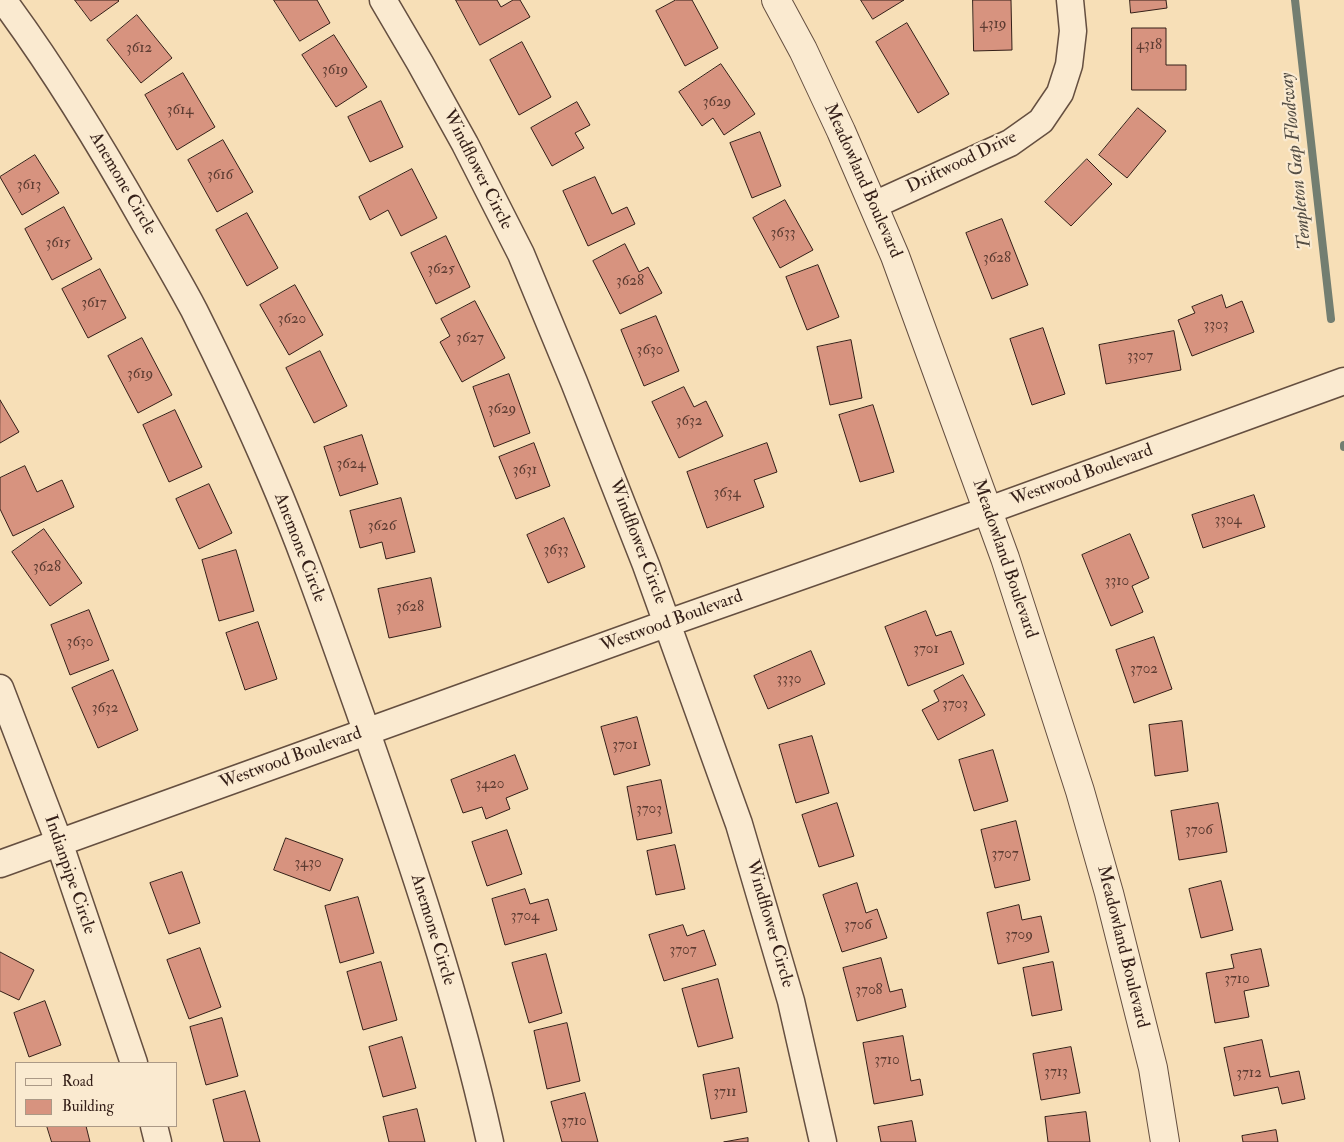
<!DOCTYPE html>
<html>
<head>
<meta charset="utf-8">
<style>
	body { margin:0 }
	#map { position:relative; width:1344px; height:1142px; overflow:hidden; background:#f7dfb7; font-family:"IM FELL Double Pica",serif }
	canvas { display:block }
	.legend { position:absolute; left:15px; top:1062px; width:162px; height:65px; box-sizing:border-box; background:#faead0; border:1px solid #ab9986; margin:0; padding:6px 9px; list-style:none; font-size:15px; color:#341f18 }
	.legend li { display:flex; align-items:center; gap:10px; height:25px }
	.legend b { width:25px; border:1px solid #ab9986 }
</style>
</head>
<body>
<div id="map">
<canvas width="1344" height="1142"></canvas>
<ul class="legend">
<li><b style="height:6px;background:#faead0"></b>Road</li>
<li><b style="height:14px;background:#d7937f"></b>Building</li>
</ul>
</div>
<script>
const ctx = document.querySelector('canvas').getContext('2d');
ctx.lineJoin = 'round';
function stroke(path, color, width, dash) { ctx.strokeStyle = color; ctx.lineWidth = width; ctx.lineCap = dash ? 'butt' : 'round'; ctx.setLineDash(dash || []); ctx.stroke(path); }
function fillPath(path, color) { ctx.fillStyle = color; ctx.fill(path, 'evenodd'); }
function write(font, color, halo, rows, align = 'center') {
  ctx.font = font + ' "IM FELL Double Pica",serif'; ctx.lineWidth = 4.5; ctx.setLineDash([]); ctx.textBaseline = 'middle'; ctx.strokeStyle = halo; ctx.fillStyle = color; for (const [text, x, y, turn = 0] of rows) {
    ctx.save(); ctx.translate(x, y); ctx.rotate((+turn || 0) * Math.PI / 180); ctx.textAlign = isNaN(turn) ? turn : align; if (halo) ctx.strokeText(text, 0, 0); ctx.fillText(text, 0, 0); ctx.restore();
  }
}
stroke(new Path2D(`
	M1295,0L1331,319
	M1344,445V447`), '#737e71', 8);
const building = new Path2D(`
	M75,0H118L119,1L91,21Z
	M274,0H317L330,23L300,41Z
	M456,0H497L501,7L513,0H520L530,17L480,45Z
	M676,0H692L718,48L685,66L656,11Z
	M861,0H904L873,19Z
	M973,0H1011L1012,50L974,51Z
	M1130,0H1166L1167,8L1131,13Z
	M137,15L172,58L141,83L107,40Z
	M907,23L949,94L918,113L876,42Z
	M1132,28H1166V65H1186V90H1132Z
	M334,35L367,87L336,107L302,55Z
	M522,42L551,97L519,115L490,60Z
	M721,64L755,114L724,135L713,118L702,126L679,92Z
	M183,73L215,127L177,150L145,95Z
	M381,101L403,147L370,162L348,117Z
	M577,102L590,125L575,133L584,148L552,166L531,128Z
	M1138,108L1166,131L1127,178L1099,155Z
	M760,132L781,186L752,198L730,143Z
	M223,140L253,192L217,212L188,160Z
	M35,155L59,193L22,215L0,177Z
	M1087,159L1112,184L1071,226L1045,202Z
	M412,169L437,218L401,236L388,210L370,220L359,197Z
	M595,177L612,214L627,207L635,224L588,246L563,191Z
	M785,200L813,250L780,268L753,218Z
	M64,207L92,259L52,280L25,229Z
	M247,213L278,268L247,286L216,230Z
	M1002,219L1028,285L992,299L966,233Z
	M446,236L470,287L436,304L411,253Z
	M625,244L639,272L648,267L662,293L620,314L593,261Z
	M818,265L839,317L807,330L786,277Z
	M100,269L126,318L88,338L62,289Z
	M295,285L323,335L289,355L260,305Z
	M1222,295L1226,308L1242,301L1254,332L1192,356L1178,320L1195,313L1192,307Z
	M475,301L505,358L462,382L440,342L450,336L441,319Z
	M656,316L679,371L644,386L621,330Z
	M1043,328L1065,394L1032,405L1010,339Z
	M1174,331L1181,370L1106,384L1099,345Z
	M142,338L172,395L138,413L108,356Z
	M851,340L862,398L830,405L817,347Z
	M320,351L347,406L314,423L286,368Z
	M509,374L530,433L494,447L473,387Z
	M684,387L694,407L706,401L723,436L679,458L652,402Z
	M0,400L19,432L0,443Z
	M873,405L894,472L860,482L839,415Z
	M175,410L202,467L169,482L143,425Z
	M362,435L378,484L340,496L324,447Z
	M534,443L550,486L516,499L499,457Z
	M767,443L777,472L754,480L764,507L707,528L687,472Z
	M25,466L37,492L62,480L74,507L13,536L0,509V478Z
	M209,484L232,533L199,549L176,499Z
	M1254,495L1265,527L1203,548L1192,515Z
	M401,498L415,552L386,559L382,542L360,548L350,511Z
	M564,518L585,567L548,583L527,535Z
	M44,529L82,583L50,606L12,552Z
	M1130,534L1149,578L1132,586L1143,612L1111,626L1082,555Z
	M236,550L254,611L219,621L202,560Z
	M431,578L441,627L389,638L378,589Z
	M89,610L109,660L70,675L51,625Z
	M926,611L936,636L951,631L964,664L908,686L885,627Z
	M258,622L277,679L245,690L226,633Z
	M1154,637L1172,689L1134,703L1116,650Z
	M811,651L825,684L768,709L754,676Z
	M113,670L138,730L98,748L72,688Z
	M963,675L985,715L938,740L922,710L939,701L934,691Z
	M637,717L650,765L614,775L601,727Z
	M1182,721L1188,771L1155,776L1149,725Z
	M812,736L829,793L796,803L779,745Z
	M993,750L1008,801L974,811L959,760Z
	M515,755L528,789L506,798L510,809L486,819L482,807L463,813L451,780Z
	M661,780L672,833L637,840L627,787Z
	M837,803L854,856L819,867L802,815Z
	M1218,803L1227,852L1179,860L1171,811Z
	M1016,821L1030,880L995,888L981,830Z
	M507,830L522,874L487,886L472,842Z
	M286,838L343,859L330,891L274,870Z
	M675,845L685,889L656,895L647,851Z
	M182,872L200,923L169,934L150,883Z
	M1221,881L1233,930L1201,938L1189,889Z
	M857,883L866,913L877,909L887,938L842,952L823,895Z
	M525,889L530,904L548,899L557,930L505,945L492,899Z
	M358,897L374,953L340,963L325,906Z
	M1019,905L1022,920L1041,916L1049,952L998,964L987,913Z
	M683,925L687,936L704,930L716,965L664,981L649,935Z
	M200,948L221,1007L189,1019L167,960Z
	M1261,949L1269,986L1244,991L1249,1017L1215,1023L1206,973L1234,968L1231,955Z
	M0,952L34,970L19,1000L0,991Z
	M546,954L562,1013L529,1023L512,963Z
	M881,958L890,992L902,989L906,1007L857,1021L843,968Z
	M381,962L397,1020L363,1030L347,972Z
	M1053,962L1062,1010L1032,1016L1023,968Z
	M718,979L733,1038L698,1047L682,989Z
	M45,1001L61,1045L29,1057L14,1013Z
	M222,1018L238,1076L206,1085L190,1027Z
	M567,1023L580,1081L547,1089L534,1031Z
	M903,1036L911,1081L920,1079L923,1095L874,1104L863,1043Z
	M402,1037L416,1088L383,1097L369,1047Z
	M1262,1040L1270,1077L1299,1071L1305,1099L1282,1104L1278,1087L1234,1096L1224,1048Z
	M1071,1047L1080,1093L1041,1100L1033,1054Z
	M739,1068L747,1112L711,1119L703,1075Z
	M245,1091L260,1142H224L213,1100Z
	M585,1093L598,1142H562L551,1102Z
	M417,1109L425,1142H389L383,1117Z
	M1086,1112L1090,1142H1048L1045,1117Z
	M912,1121L916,1142H881L878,1127Z
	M47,1126H86L90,1142H52Z
	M1276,1130L1278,1142H1243L1242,1136Z
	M748,1138V1142H724Z`);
fillPath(building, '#d7937f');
stroke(building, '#341f18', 1);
const minor = new Path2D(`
	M3,0C55,70 101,146 144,222C161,251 178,280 194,310C221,364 247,419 271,475C305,554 332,635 361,716C410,855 458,997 490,1142
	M383,0L420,63L465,144L521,254L574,382L646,565L739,824L791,1001L823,1142
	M874,205L1010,143L1041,121L1060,93L1069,65L1073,31L1070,0
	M0,688L59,842L134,1063
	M0,864L668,623L989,510L1344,381
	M154,1126L158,1142`);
const tertiary = new Path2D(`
	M776,0L803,50L841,131L895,256L1005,558L1080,791L1109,893L1153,1068L1165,1142`);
stroke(minor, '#654f40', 29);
stroke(tertiary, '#654f40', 30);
stroke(minor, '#faead0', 26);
stroke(tertiary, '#faead0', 28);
write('15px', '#5d3c32', null, [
	["4319",993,25],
	["4318",1149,46],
	["3612",139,49],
	["3619",335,71],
	["3629",717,103],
	["3614",180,111],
	["3616",220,176],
	["3613",29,186],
	["3633",783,234],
	["3615",58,244],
	["3628",997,259],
	["3625",441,270],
	["3628",630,282],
	["3617",94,304],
	["3620",292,320],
	["3303",1216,326],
	["3627",470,339],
	["3630",650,351],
	["3307",1140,357],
	["3619",140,375],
	["3629",502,410],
	["3632",689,422],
	["3624",351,465],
	["3631",525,471],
	["3634",727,494],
	["3304",1228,521],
	["3626",382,527],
	["3633",556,551],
	["3628",47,568],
	["3310",1117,582],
	["3628",410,608],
	["3630",80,643],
	["3701",926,650],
	["3702",1144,670],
	["3330",789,680],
	["3703",955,705],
	["3632",105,709],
	["3701",625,746],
	["3420",490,785],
	["3703",649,810],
	["3706",1199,831],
	["3707",1005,855],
	["3430",308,864],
	["3704",525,917],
	["3706",858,926],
	["3709",1019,936],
	["3707",683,951],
	["3710",1237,980],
	["3708",869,991],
	["3710",887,1061],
	["3713",1056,1073],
	["3712",1249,1074],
	["3711",725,1093],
	["3710",574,1122]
]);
write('18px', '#341f18', '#faead0', [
	["Driftwood Drive",962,163,-26],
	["Windflower Circle",477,170,63],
	["Meadowland Boulevard",862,181,66],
	["Anemone Circle",122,184,60],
	["Westwood Boulevard",1082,476,-20],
	["Windflower Circle",637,542,69],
	["Anemone Circle",299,548,69],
	["Meadowland Boulevard",1004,559,71],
	["Westwood Boulevard",672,622,-20],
	["Westwood Boulevard",291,759,-20],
	["Indianpipe Circle",69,875,71],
	["Windflower Circle",769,924,74],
	["Anemone Circle",432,930,73],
	["Meadowland Boulevard",1122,947,76]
]);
write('italic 19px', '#544e45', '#faead0', [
	["Templeton Gap Floodway",1297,161,-96]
]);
</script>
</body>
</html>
